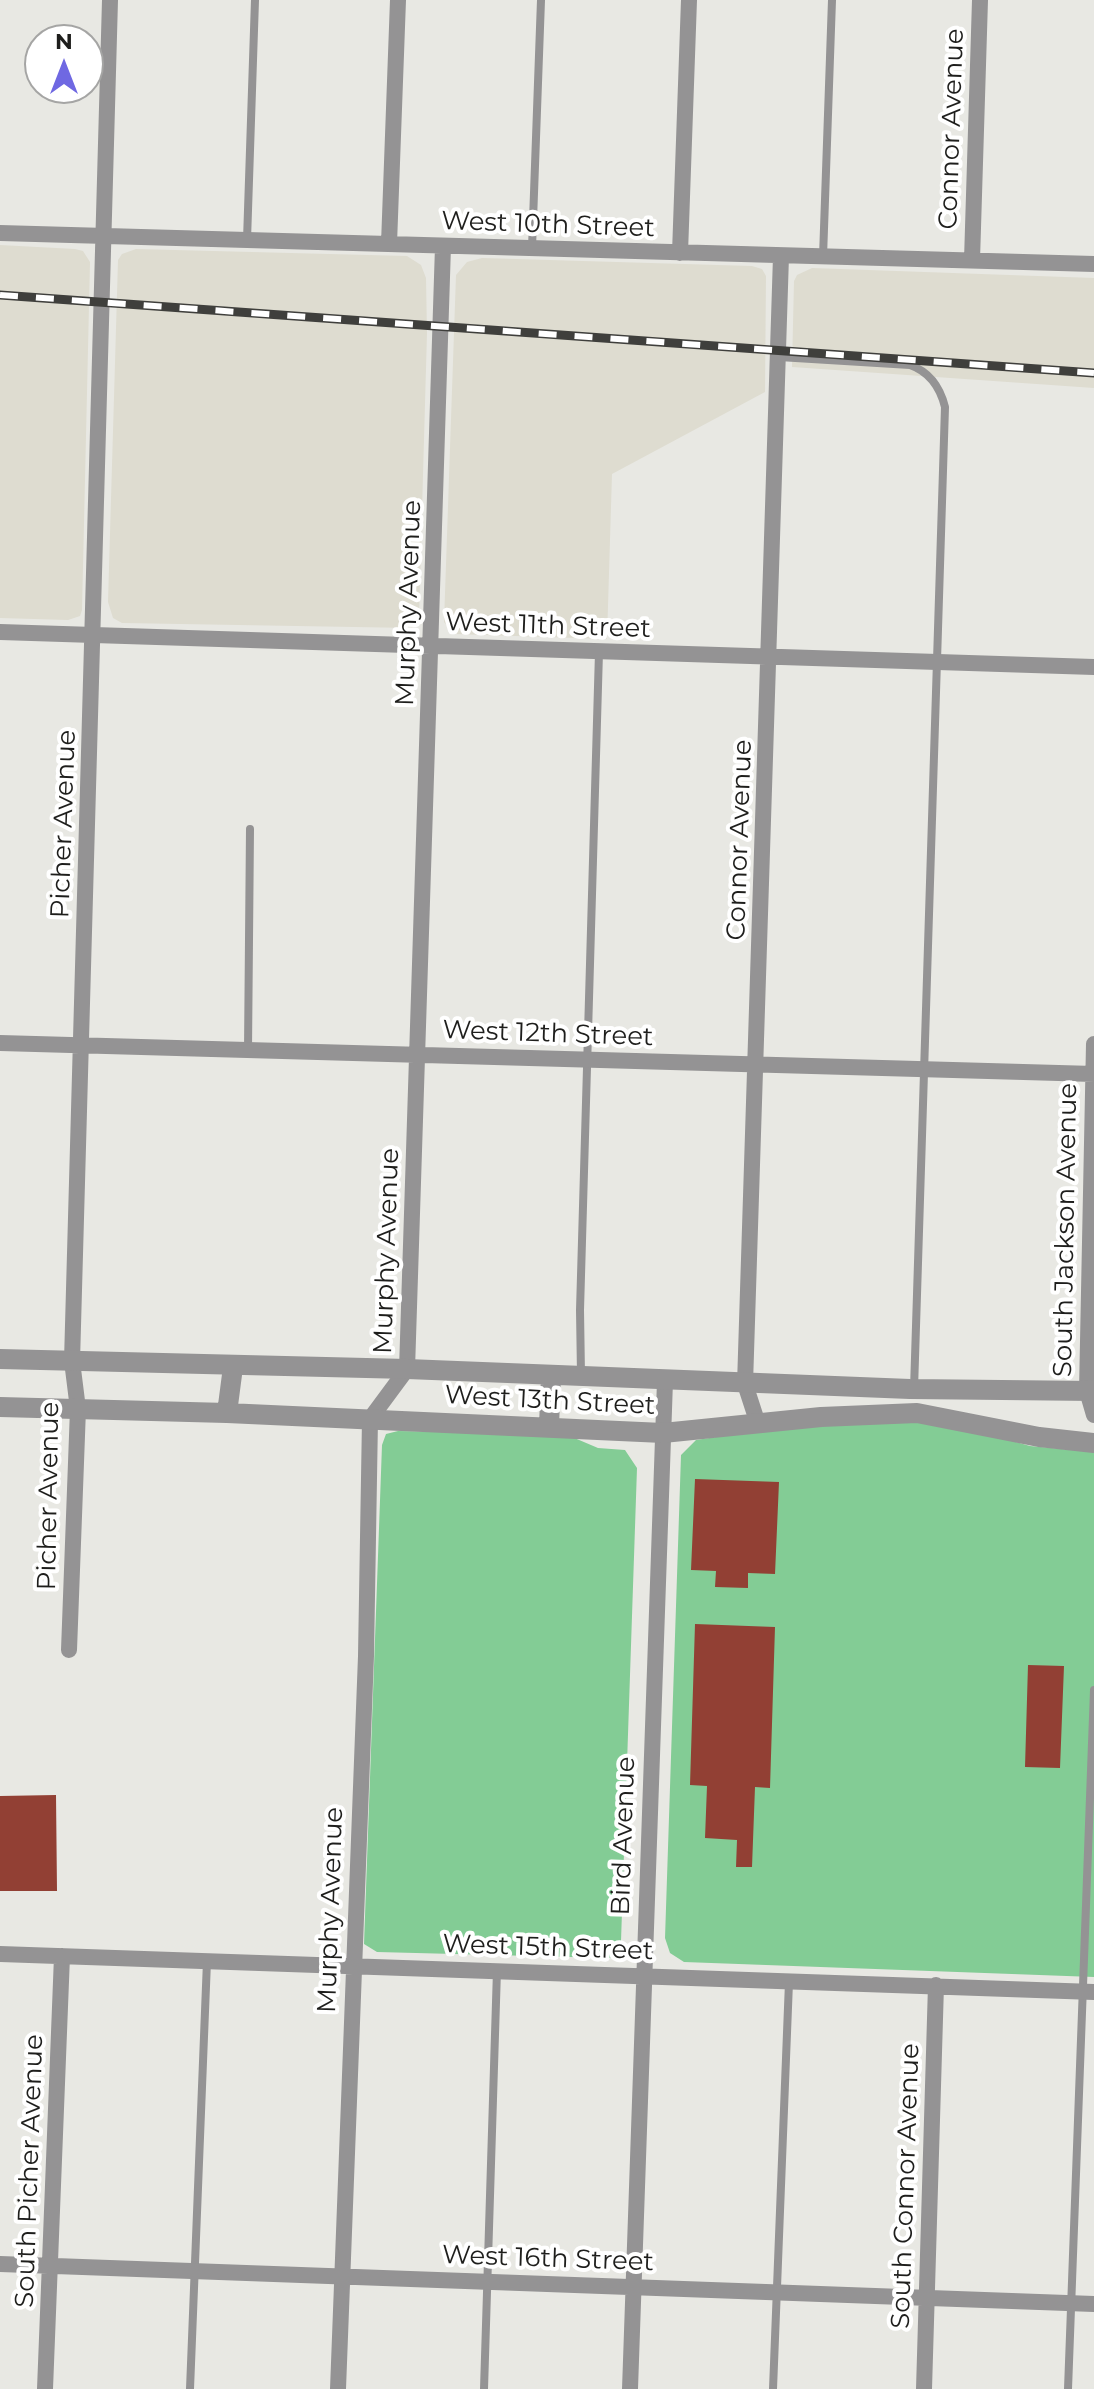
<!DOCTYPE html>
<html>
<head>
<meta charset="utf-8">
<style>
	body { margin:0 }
	#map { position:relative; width:1094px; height:2389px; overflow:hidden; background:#e8e8e3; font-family:Montserrat,sans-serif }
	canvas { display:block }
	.north { position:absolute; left:24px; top:24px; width:80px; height:80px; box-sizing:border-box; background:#fff; border:2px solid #a5a5a4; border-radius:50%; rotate:0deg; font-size:22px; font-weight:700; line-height:32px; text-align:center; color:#1e1e1c }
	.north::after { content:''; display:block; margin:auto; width:28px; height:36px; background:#6f68e2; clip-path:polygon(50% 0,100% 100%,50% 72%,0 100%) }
</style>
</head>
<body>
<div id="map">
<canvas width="1094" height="2389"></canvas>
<div class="north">N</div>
</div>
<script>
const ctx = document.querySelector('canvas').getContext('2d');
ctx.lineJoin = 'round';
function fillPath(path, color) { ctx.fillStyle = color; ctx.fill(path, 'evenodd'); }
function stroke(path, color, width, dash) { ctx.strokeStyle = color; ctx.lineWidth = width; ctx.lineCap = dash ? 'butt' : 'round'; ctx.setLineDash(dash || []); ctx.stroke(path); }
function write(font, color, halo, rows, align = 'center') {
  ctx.font = font + ' Montserrat,sans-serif'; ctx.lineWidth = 8; ctx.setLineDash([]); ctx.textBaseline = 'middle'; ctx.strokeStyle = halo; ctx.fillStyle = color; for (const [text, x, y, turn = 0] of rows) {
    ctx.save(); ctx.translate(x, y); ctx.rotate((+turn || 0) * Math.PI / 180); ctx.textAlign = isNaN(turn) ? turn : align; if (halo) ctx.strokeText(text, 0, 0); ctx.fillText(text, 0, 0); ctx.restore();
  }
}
fillPath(new Path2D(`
	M0,245L75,249L83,251L90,262L82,610L80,616L68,620L0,618Z
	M136,249L407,256L421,265L426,278L427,333L419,617L412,628L122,623L113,618L108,602L118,260L122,254Z
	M482,258L752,266L762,269L766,276L765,392L612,474L607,639L454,634L444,622L456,275L467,262Z
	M812,268L1094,278V388L792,367L794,281L797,275Z`), '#dedcd0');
fillPath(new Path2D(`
	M843,1418L952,1424L1030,1446L1094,1452V1977L684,1962L670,1953L665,1938L681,1455L696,1440Z
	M398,1431L565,1434L598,1448L625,1450L637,1468L621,1941L610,1958L377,1952L364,1944L382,1445L386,1434Z`), '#83cc95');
fillPath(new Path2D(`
	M695,1479L779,1482L775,1574L748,1573V1588L715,1587L716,1571L691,1570Z
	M695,1624L775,1627L770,1788L755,1787L752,1867H736L737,1840L705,1838L707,1786L690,1785Z
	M1028,1665L1064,1666L1060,1768L1025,1767Z
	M56,1795L57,1891H0V1796Z`), '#924034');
stroke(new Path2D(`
	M247,240L255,0
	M532,248L541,0
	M823,257L832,0
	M779,357L910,365C930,372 940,387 945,407L914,1389
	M248,1050L250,829
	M581,1375L580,1310L599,652
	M190,2389L207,1961
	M484,2389L497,1970
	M773,2389L789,1982
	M1068,2389L1094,1690`), '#949394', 8);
stroke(new Path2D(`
	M0,233L1094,264
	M389,244L398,0
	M680,253L689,0
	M972,260L980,0
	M0,632L1094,667
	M0,1043L1094,1074
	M1094,1044L1087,1391L1094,1415
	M758,1424L745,1384L781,256
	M69,1650L78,1409L72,1361L110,0
	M0,1954L1094,1992
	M0,2264L1094,2304
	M45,2389L62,1956
	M338,2389L366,1656L370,1419L407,1369L443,246
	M630,2389L665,1381
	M924,2389L936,1985`), '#949394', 16);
stroke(new Path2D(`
	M0,1359L407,1369L910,1389L1094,1391
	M0,1407L227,1413L663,1433L821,1417L917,1413L1039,1437L1094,1443
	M227,1413L233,1367
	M549,1426L551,1376`), '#949394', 20);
const rail = new Path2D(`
	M0,295L1094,373`);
stroke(rail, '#3f3f3c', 9);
stroke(rail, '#fff', 6, [18]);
write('26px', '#1e1e1c', '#fff', [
	["Connor Avenue",952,129,-88],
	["West 10th Street",548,225,2],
	["Murphy Avenue",409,603,-88],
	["West 11th Street",548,626,2],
	["Picher Avenue",64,824,-88],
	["Connor Avenue",740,840,-88],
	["West 12th Street",548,1034,2],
	["South Jackson Avenue",1066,1230,-89],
	["Murphy Avenue",387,1251,-88],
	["West 13th Street",550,1401,3],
	["Picher Avenue",49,1496,-89],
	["Bird Avenue",624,1836,-88],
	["Murphy Avenue",331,1910,-88],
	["West 15th Street",548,1948,2],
	["South Picher Avenue",30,2171,-88],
	["South Connor Avenue",906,2186,-88],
	["West 16th Street",548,2259,2]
]);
</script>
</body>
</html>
